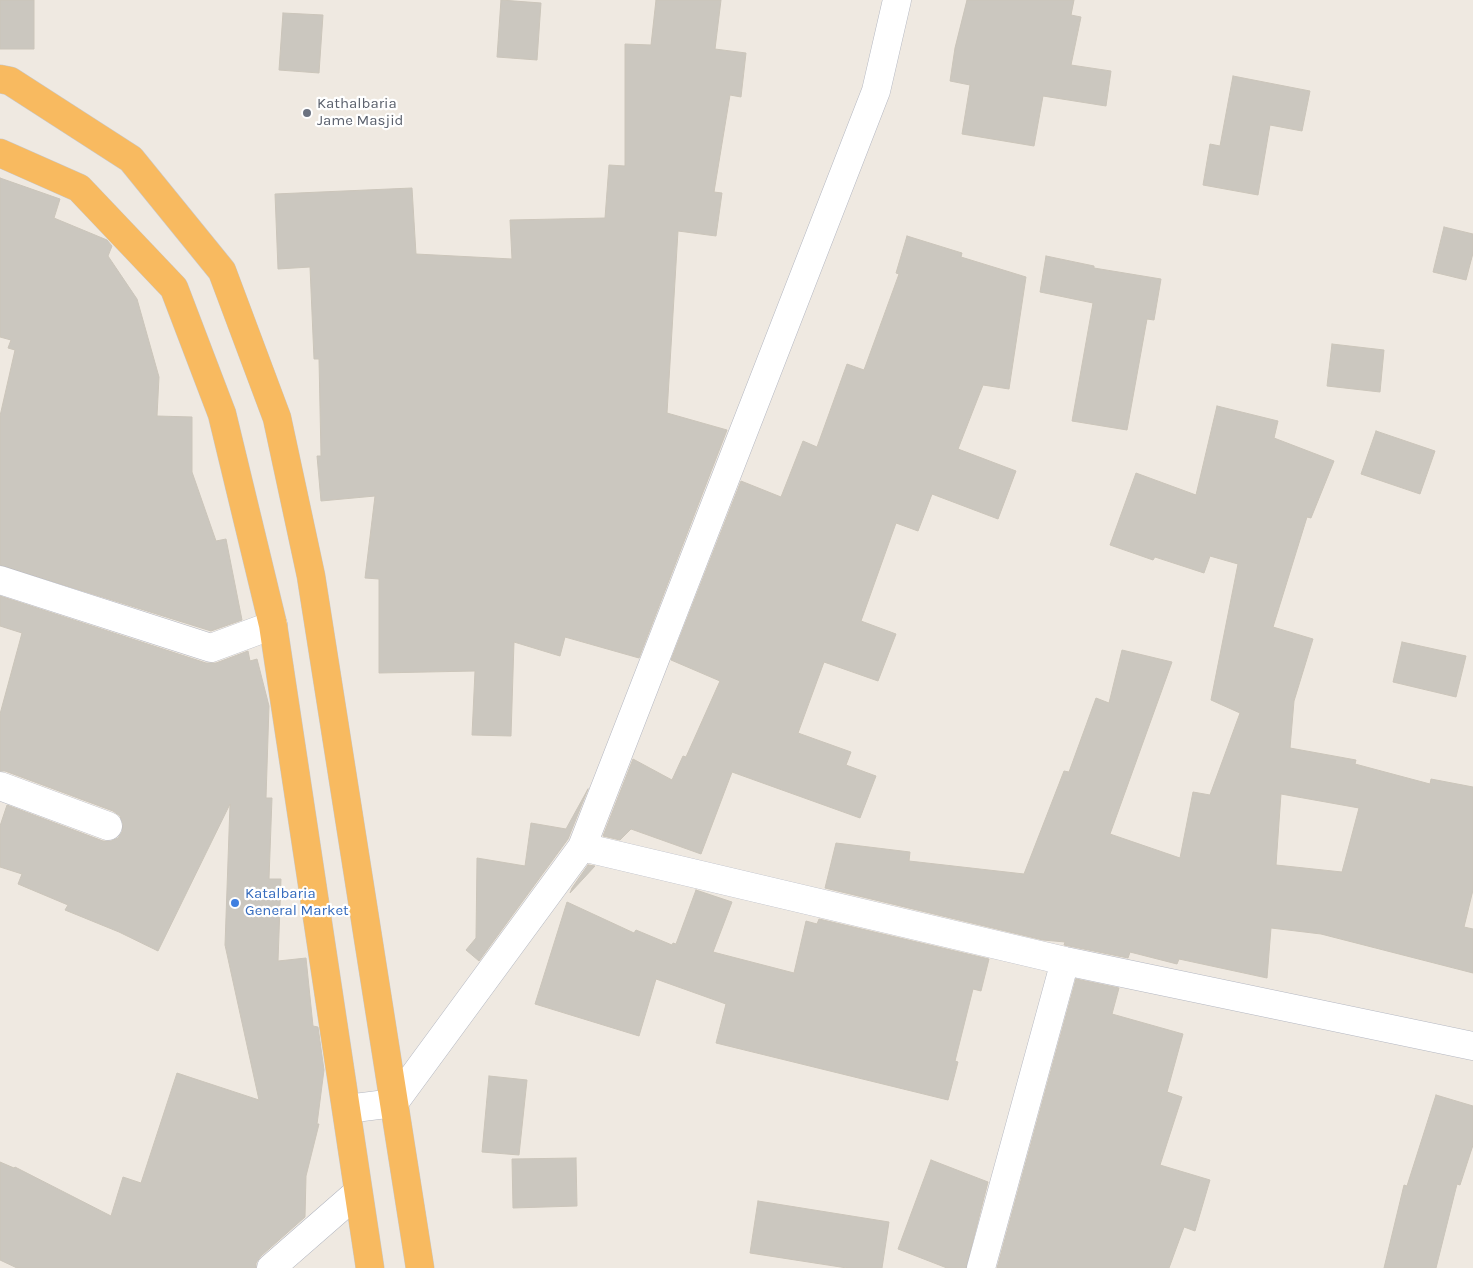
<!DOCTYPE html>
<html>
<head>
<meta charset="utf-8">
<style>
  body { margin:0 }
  canvas { display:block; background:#efe9e1 }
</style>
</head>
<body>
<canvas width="1473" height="1268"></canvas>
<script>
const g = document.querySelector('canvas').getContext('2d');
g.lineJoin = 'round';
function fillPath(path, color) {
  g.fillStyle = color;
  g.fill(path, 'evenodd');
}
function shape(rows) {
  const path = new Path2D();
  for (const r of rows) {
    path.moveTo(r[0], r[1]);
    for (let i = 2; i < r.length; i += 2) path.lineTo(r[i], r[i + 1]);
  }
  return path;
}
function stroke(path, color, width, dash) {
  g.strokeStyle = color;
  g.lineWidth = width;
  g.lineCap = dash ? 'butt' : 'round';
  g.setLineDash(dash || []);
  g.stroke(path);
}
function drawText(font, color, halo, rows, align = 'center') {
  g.font = font + ' Karla,sans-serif';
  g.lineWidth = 4.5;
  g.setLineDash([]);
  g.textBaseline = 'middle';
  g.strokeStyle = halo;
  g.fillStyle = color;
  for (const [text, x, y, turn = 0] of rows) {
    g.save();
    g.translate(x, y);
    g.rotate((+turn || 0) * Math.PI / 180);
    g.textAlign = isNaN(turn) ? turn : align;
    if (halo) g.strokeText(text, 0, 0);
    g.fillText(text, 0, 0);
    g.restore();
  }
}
const building = shape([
  [0,0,34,0,34,49,0,49,0,0],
  [501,0,541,3,537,60,497,57,501,0],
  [656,0,721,0,715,49,746,53,741,97,730,95,714,192,722,193,716,236,678,231,667,413,727,430,639,658,565,637,560,656,514,642,511,736,472,735,475,671,379,673,379,579,365,578,375,496,321,501,317,456,321,456,319,359,314,359,310,267,278,269,275,194,412,188,416,254,512,259,510,220,605,218,609,165,625,166,625,44,651,45,656,0],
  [967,0,1074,0,1071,15,1081,17,1071,65,1111,71,1106,106,1043,96,1034,146,962,134,970,85,950,81,955,48,967,0],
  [283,13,323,15,319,73,279,70,283,13],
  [1233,76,1310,91,1302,131,1270,125,1258,195,1203,185,1210,144,1220,146,1233,76],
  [0,178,60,199,54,218,107,240,112,246,108,256,137,299,159,377,157,416,192,417,192,472,216,541,226,539,242,620,211,631,0,565,0,416,15,350,8,348,11,340,0,337,0,178],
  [1444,227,1473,234,1473,253,1466,280,1433,272,1444,227],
  [907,236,962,253,961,257,1026,277,1009,389,983,385,958,449,1016,471,998,519,932,494,918,531,896,523,861,621,896,634,878,681,824,662,798,733,851,752,846,765,876,776,860,818,732,772,701,854,631,829,620,840,603,836,633,759,672,780,683,756,686,757,720,681,671,660,741,481,781,497,803,441,817,447,847,364,864,370,899,274,896,273,907,236],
  [1046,256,1094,266,1094,268,1161,279,1154,320,1147,319,1127,430,1072,421,1093,303,1040,292,1046,256],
  [1332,344,1384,350,1380,392,1327,386,1332,344],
  [1217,406,1278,421,1274,438,1334,461,1311,518,1307,517,1273,627,1313,639,1294,701,1290,748,1356,760,1355,764,1430,784,1431,779,1473,787,1473,890,1464,927,1473,929,1473,973,1321,934,1271,928,1267,978,1179,959,1177,964,1130,952,1128,958,1064,945,1065,942,1043,940,825,888,836,843,910,852,909,861,1024,874,1064,771,1069,772,1096,698,1109,703,1122,650,1172,662,1110,834,1180,858,1193,792,1210,795,1240,713,1211,700,1238,564,1210,556,1204,573,1155,557,1153,560,1110,545,1136,473,1196,495,1217,406],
  [1281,794,1359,808,1342,872,1276,865,1281,794],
  [1376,431,1435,451,1420,494,1361,474,1376,431],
  [0,596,206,663,216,663,248,651,250,661,257,659,269,706,266,798,272,798,269,879,281,879,278,961,306,958,313,1026,318,1027,324,1070,317,1124,319,1124,306,1176,305,1217,261,1256,256,1263,256,1268,17,1268,0,1260,0,1162,14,1168,15,1167,111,1216,123,1177,141,1183,177,1073,259,1100,225,945,230,804,158,951,119,932,65,910,68,905,18,884,22,874,0,867,0,826,7,805,103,841,111,841,118,838,122,832,123,824,120,816,113,811,5,771,0,771,0,714,22,633,0,626,0,596],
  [1402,642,1466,656,1456,697,1393,682,1402,642],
  [588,789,568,839,479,961,466,950,476,938,477,858,525,866,531,823,566,829,588,789],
  [588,865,595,866,570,893,572,888,588,865],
  [696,890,732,902,713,952,794,973,806,921,817,924,819,919,989,959,981,991,973,989,955,1061,958,1062,948,1100,716,1043,726,1004,656,979,639,1036,535,1004,567,902,634,933,636,930,672,945,673,943,676,944,696,890],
  [1076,979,1119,988,1112,1014,1183,1034,1167,1092,1182,1097,1160,1165,1210,1180,1195,1231,1184,1227,1169,1268,997,1268,1076,979],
  [489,1076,527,1080,519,1155,482,1152,489,1076],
  [1436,1095,1473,1106,1473,1145,1460,1185,1457,1184,1436,1268,1384,1268,1404,1185,1407,1186,1436,1095],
  [576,1158,577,1206,513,1208,512,1159,576,1158],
  [931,1160,988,1182,966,1268,947,1268,898,1249,931,1160],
  [758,1201,889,1222,882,1268,847,1268,750,1253,758,1201]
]);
const minor = shape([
  [0,580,211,648,273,625],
  [0,786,108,826],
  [582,847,876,91,897,0],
  [347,1109,394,1103,582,847,1065,961,1473,1046],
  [271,1268,358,1192],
  [981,1268,1065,961]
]);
const trunk = shape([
  [0,79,10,81,131,159,222,271,277,418,311,576,420,1268],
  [0,153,79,188,174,288,222,414,273,625,370,1268]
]);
const markers = [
  [307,113,5,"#6b7280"],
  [235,903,5,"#3f7fe0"]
];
const worshipNames = [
  ["Kathalbaria",317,104],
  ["Jame Masjid",317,121]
];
const shopNames = [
  ["Katalbaria",245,894],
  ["General Market",245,911]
];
fillPath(building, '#cbc7bf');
stroke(building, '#cbc5ba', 1);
stroke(minor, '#b4b7c1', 29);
stroke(trunk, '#c9c9c9', 29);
stroke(minor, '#fff', 28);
stroke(trunk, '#f8ba60', 28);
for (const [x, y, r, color] of markers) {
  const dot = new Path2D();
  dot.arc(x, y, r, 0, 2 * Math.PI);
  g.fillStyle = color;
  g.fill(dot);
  stroke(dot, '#fff', 2);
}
drawText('15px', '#5b616d', '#fff', worshipNames, 'left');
drawText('15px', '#366cbe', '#fff', shopNames, 'left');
</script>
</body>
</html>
